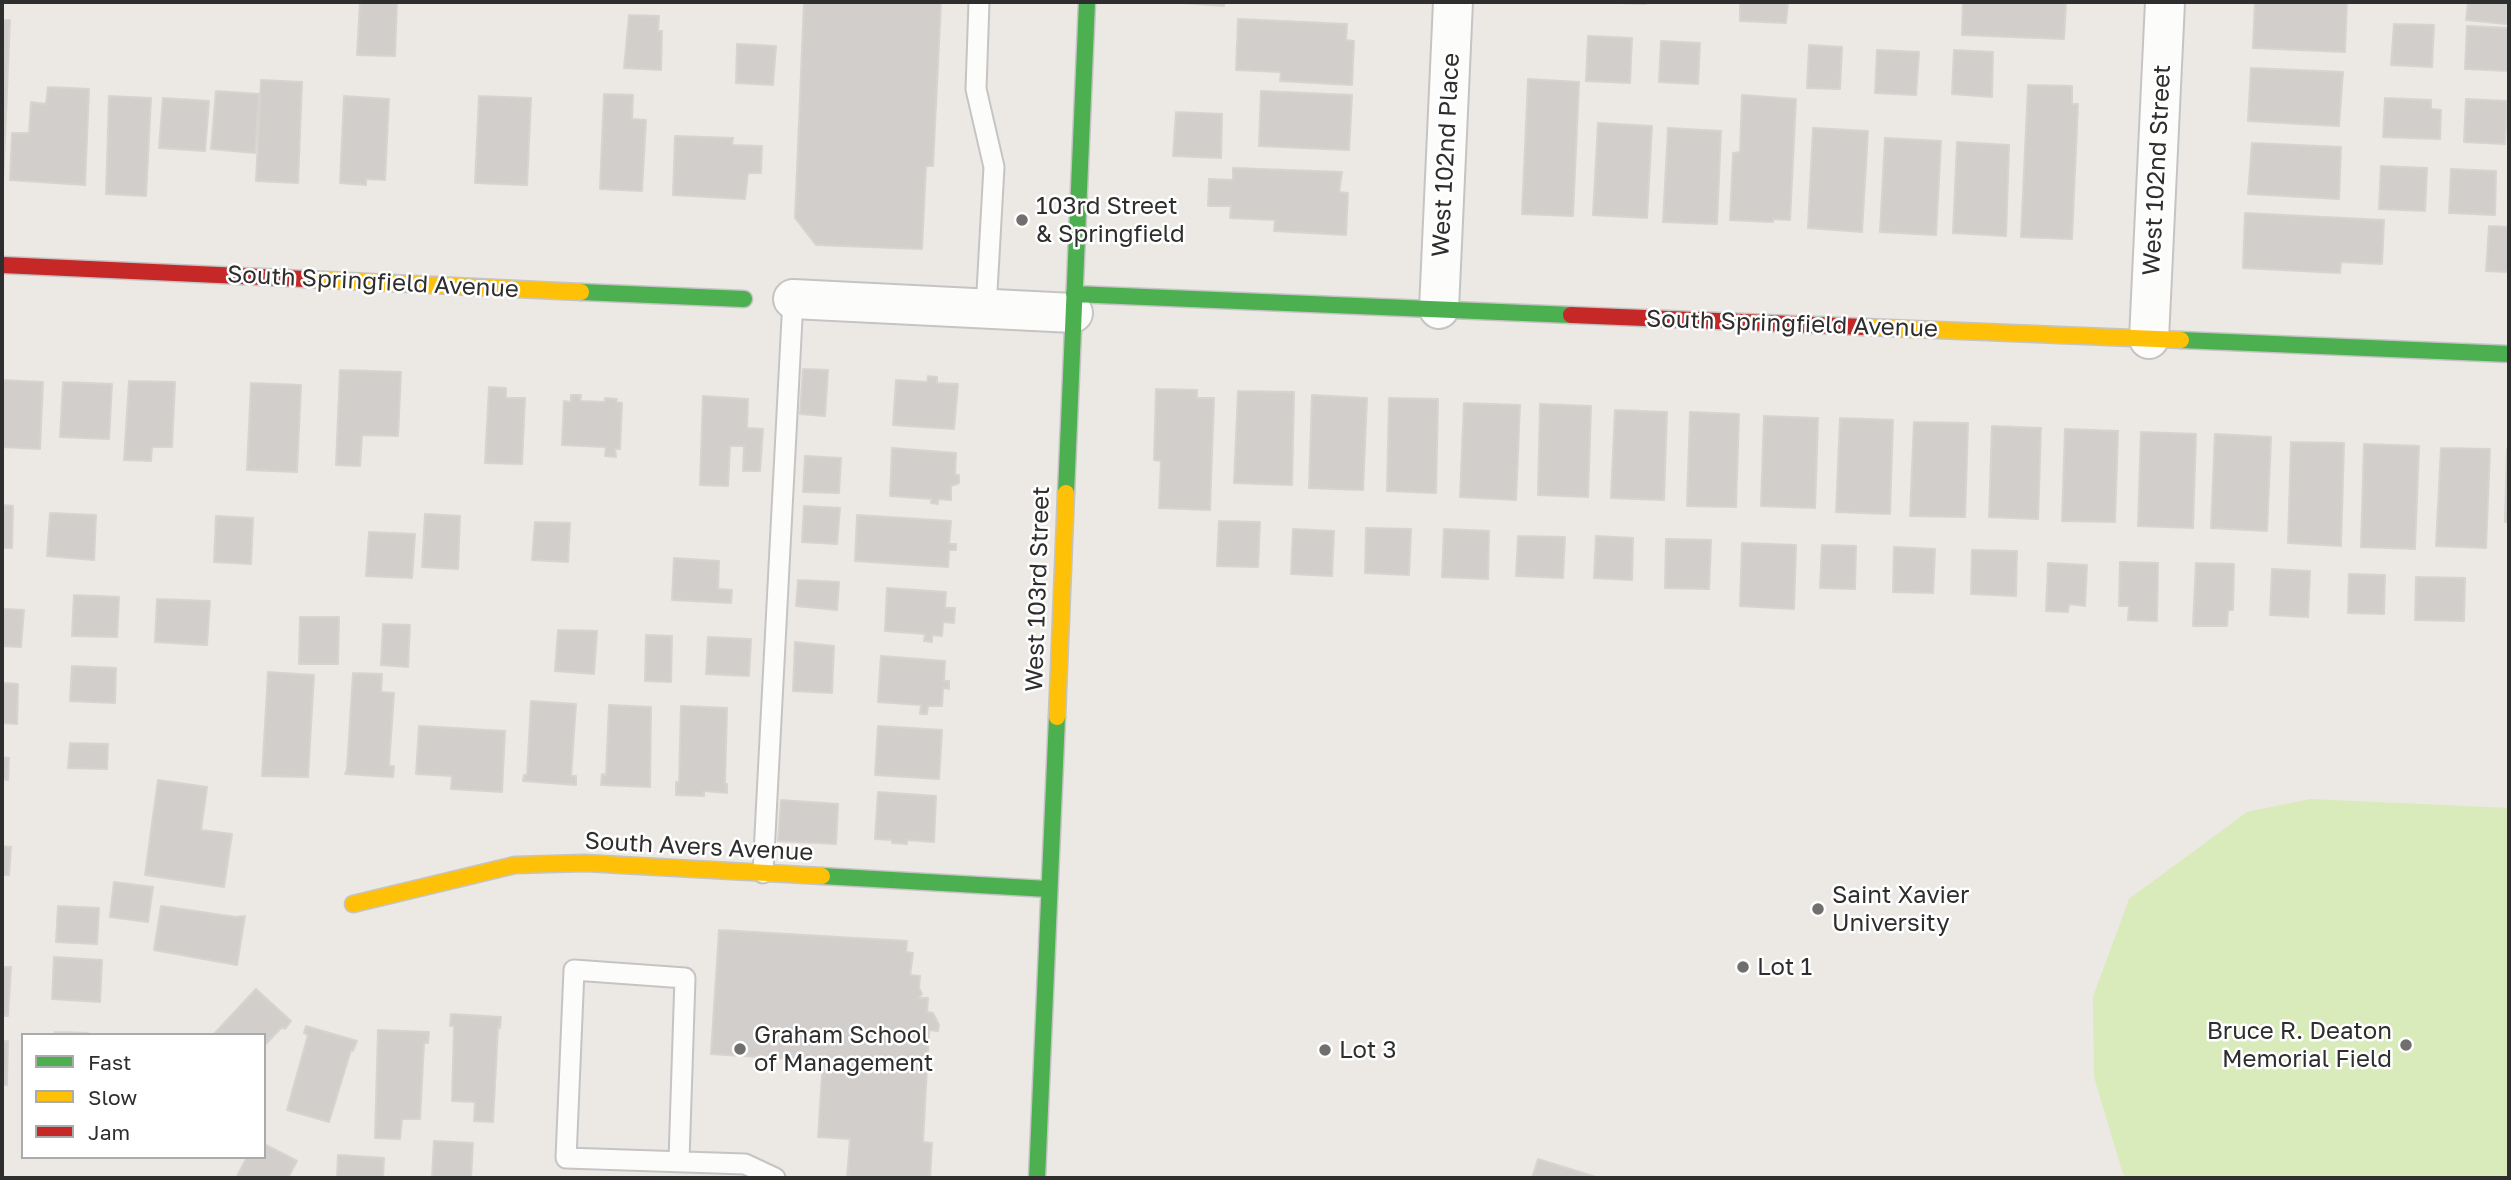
<!DOCTYPE html>
<html>
<head>
<meta charset="utf-8">
<style>
  body { margin:0 }
  #map { position:relative; width:2511px; height:1180px; overflow:hidden; background:#ece8e4; font-family:"Golos Text",sans-serif }
  canvas { display:block }
  .frame { position:absolute; inset:0; border:4px solid #2e2e2e; pointer-events:none }
  .legend { position:absolute; left:21px; top:1033px; width:245px; height:126px; box-sizing:border-box; background:#fff; border:2px solid #ababab; margin:0; padding:9px 12px; list-style:none; font-size:21px; color:#2e2e2e }
  .legend li { display:flex; align-items:center; gap:14px; height:35px }
  .legend b { width:35px; border:2px solid #ababab }
</style>
</head>
<body>
<div id="map">
<canvas width="2511" height="1180"></canvas>
<div class="frame"></div>
<ul class="legend">
<li><b style="height:9px;background:#4caf50"></b>Fast</li>
<li><b style="height:9px;background:#ffc107"></b>Slow</li>
<li><b style="height:9px;background:#c62828"></b>Jam</li>
</ul>
</div>
<script>
const g = document.querySelector('canvas').getContext('2d');
g.lineJoin = 'round';
function fillPath(path, color) {
  g.fillStyle = color;
  g.fill(path, 'evenodd');
}
function shape(rows) {
  const path = new Path2D();
  for (const r of rows) {
    path.moveTo(r[0], r[1]);
    for (let i = 2; i < r.length; i += 2) path.lineTo(r[i], r[i + 1]);
  }
  return path;
}
function stroke(path, color, width, dash) {
  g.strokeStyle = color;
  g.lineWidth = width;
  g.lineCap = dash ? 'butt' : 'round';
  g.setLineDash(dash || []);
  g.stroke(path);
}
function drawText(font, color, halo, rows, align = 'center') {
  g.font = font + ' "Golos Text",sans-serif';
  g.lineWidth = 5;
  g.setLineDash([]);
  g.textBaseline = 'middle';
  g.strokeStyle = halo;
  g.fillStyle = color;
  for (const [text, x, y, turn = 0] of rows) {
    g.save();
    g.translate(x, y);
    g.rotate((+turn || 0) * Math.PI / 180);
    g.textAlign = isNaN(turn) ? turn : align;
    if (halo) g.strokeText(text, 0, 0);
    g.fillText(text, 0, 0);
    g.restore();
  }
}
const pitch = shape([
  [2310,799,2509,808,2509,1178,2127,1178,2123,1174,2094,1077,2093,997,2129,899,2247,812]
]);
const building = shape([
  [360,2,397,2,395,56,357,55,360,2],
  [804,2,941,2,933,166,926,166,922,249,816,245,795,218,804,2],
  [1183,2,1224,2,1224,6,1183,3,1183,2],
  [1592,2,1646,2,1646,4,1592,2],
  [1740,2,1788,2,1786,23,1740,21,1740,2],
  [1963,2,2066,2,2064,39,1962,35,1963,2],
  [2255,2,2347,2,2345,52,2253,48,2255,2],
  [2468,2,2508,3,2506,24,2466,20,2468,2],
  [629,15,659,16,658,31,662,31,661,70,624,68,629,15],
  [1238,19,1347,24,1346,40,1354,41,1352,85,1280,81,1281,72,1236,70,1238,19],
  [2,20,10,20,3,183,2,183,2,20],
  [2394,24,2434,25,2432,67,2391,65,2394,24],
  [2467,26,2509,28,2509,71,2465,69,2467,26],
  [1588,36,1632,38,1630,83,1586,81,1588,36],
  [1661,41,1700,43,1698,84,1659,82,1661,41],
  [737,44,776,46,773,85,736,83,737,44],
  [1809,45,1842,47,1840,89,1807,88,1809,45],
  [1877,50,1919,52,1916,95,1875,93,1877,50],
  [1954,50,1993,52,1992,97,1952,94,1954,50],
  [2251,68,2343,72,2339,126,2248,121,2251,68],
  [1528,79,1579,82,1573,216,1522,214,1528,79],
  [261,80,302,82,298,183,256,181,261,80],
  [2028,85,2072,86,2072,104,2078,104,2072,239,2021,237,2028,85],
  [48,87,89,89,85,185,10,180,12,133,29,133,31,102,46,104,48,87],
  [216,91,259,94,255,153,211,149,216,91],
  [1261,91,1352,95,1349,150,1259,146,1261,91],
  [604,94,633,95,632,119,646,120,642,191,600,189,604,94],
  [1742,95,1796,99,1790,220,1773,219,1773,222,1730,220,1733,153,1740,152,1742,95],
  [109,96,151,98,146,196,106,194,109,96],
  [344,96,389,99,385,180,366,179,366,185,340,183,344,96],
  [479,96,531,98,527,185,475,183,479,96],
  [163,98,209,101,205,151,159,148,163,98],
  [2385,98,2431,100,2431,109,2441,110,2440,139,2383,137,2385,98],
  [2466,99,2507,101,2505,144,2464,142,2466,99],
  [1176,112,1222,114,1221,158,1173,156,1176,112],
  [1598,123,1652,126,1647,218,1593,215,1598,123],
  [1668,128,1721,131,1717,224,1663,222,1668,128],
  [1813,128,1868,131,1862,232,1808,228,1813,128],
  [675,136,733,138,732,145,762,146,761,173,748,173,745,199,673,195,675,136],
  [1885,138,1941,141,1936,235,1880,232,1885,138],
  [1957,142,2009,145,2006,236,1953,233,1957,142],
  [2252,143,2341,147,2339,199,2248,194,2252,143],
  [2381,166,2427,168,2425,211,2379,209,2381,166],
  [1233,168,1342,172,1339,192,1348,193,1346,235,1274,231,1275,220,1230,218,1231,206,1208,206,1209,179,1233,180,1233,168],
  [2451,169,2496,171,2495,215,2449,213,2451,169],
  [2245,213,2384,220,2382,264,2341,262,2340,273,2243,268,2245,213],
  [2489,226,2509,227,2509,272,2486,271,2489,226],
  [803,369,828,370,825,416,800,414,803,369],
  [340,370,401,372,398,436,362,435,360,466,336,465,340,370],
  [928,376,937,377,937,383,958,384,954,429,893,425,896,380,927,382,928,376],
  [2,380,43,382,40,449,2,447,2,380],
  [129,381,175,382,172,447,152,447,151,461,124,460,129,381],
  [63,382,112,384,109,439,60,437,63,382],
  [251,383,301,385,297,472,247,470,251,383],
  [489,387,506,388,506,398,525,398,522,464,485,463,489,387],
  [1156,389,1197,390,1197,398,1214,398,1210,510,1159,508,1161,461,1154,460,1156,389],
  [1238,391,1294,392,1292,485,1234,483,1238,391],
  [571,395,581,395,580,401,605,402,605,398,617,399,616,402,622,403,620,449,615,449,616,457,605,456,606,447,562,445,564,401,571,402,571,395],
  [1312,395,1367,398,1363,490,1309,488,1312,395],
  [703,396,748,399,747,428,763,429,760,471,743,471,744,446,730,446,728,486,700,485,703,396],
  [1389,398,1438,399,1436,493,1387,491,1389,398],
  [1464,403,1520,405,1516,500,1460,497,1464,403],
  [1540,404,1591,406,1588,497,1538,495,1540,404],
  [1615,410,1667,412,1664,500,1611,498,1615,410],
  [1690,412,1739,414,1736,507,1687,506,1690,412],
  [1764,416,1818,418,1815,508,1761,506,1764,416],
  [1840,418,1893,420,1890,514,1836,512,1840,418],
  [1914,422,1968,423,1965,517,1910,516,1914,422],
  [1992,426,2041,428,2038,519,1989,517,1992,426],
  [2065,429,2118,431,2115,522,2062,521,2065,429],
  [2141,432,2196,434,2193,528,2138,526,2141,432],
  [2215,434,2271,437,2267,531,2211,528,2215,434],
  [2291,442,2344,443,2341,546,2288,543,2291,442],
  [2364,444,2419,446,2415,549,2361,547,2364,444],
  [892,448,956,453,955,475,959,475,959,483,951,486,951,500,938,499,938,504,931,503,932,499,890,496,892,448],
  [2441,448,2490,449,2486,548,2436,546,2441,448],
  [2507,449,2509,449,2509,522,2505,522,2507,449],
  [805,456,841,458,839,493,803,492,805,456],
  [2,505,13,506,12,548,2,548,2,505],
  [804,506,840,508,837,544,802,542,804,506],
  [50,513,96,515,94,560,47,556,50,513],
  [425,514,460,516,458,569,422,567,425,514],
  [857,515,951,521,949,544,956,544,956,550,949,550,948,567,855,561,857,515],
  [216,516,253,518,251,564,214,562,216,516],
  [1219,521,1260,522,1258,567,1217,566,1219,521],
  [535,522,570,523,568,562,532,560,535,522],
  [1366,528,1411,529,1409,575,1365,573,1366,528],
  [1293,529,1334,531,1332,576,1291,574,1293,529],
  [1444,529,1489,531,1488,579,1442,577,1444,529],
  [369,532,415,534,412,578,366,576,369,532],
  [1518,536,1565,537,1563,578,1516,576,1518,536],
  [1596,536,1633,538,1632,580,1594,578,1596,536],
  [1666,539,1711,540,1709,589,1665,588,1666,539],
  [1742,543,1796,545,1794,609,1740,606,1742,543],
  [1822,545,1856,546,1855,589,1820,588,1822,545],
  [1894,547,1935,549,1933,593,1893,592,1894,547],
  [1972,550,2017,551,2016,596,1971,594,1972,550],
  [674,558,719,561,718,589,732,590,731,603,672,600,674,558],
  [2120,562,2158,563,2157,621,2128,620,2129,606,2119,606,2120,562],
  [2048,563,2087,565,2085,606,2069,604,2068,612,2046,611,2048,563],
  [2196,563,2234,564,2233,610,2228,610,2227,626,2193,626,2196,563],
  [2272,569,2310,571,2308,617,2270,615,2272,569],
  [2349,574,2385,575,2384,614,2348,613,2349,574],
  [2416,577,2465,578,2464,621,2415,620,2416,577],
  [798,580,839,582,837,610,796,606,798,580],
  [887,588,946,592,945,608,955,608,954,623,943,622,942,636,932,635,932,642,924,641,925,634,885,631,887,588],
  [74,595,119,597,117,637,72,636,74,595],
  [157,599,210,601,207,645,155,642,157,599],
  [2,609,24,610,21,647,2,646,2,609],
  [300,617,339,617,338,664,299,664,300,617],
  [383,624,410,625,408,667,381,665,383,624],
  [558,630,597,631,594,674,555,671,558,630],
  [646,635,672,636,671,682,645,681,646,635],
  [708,637,751,639,749,676,706,674,708,637],
  [795,642,834,646,832,693,793,691,795,642],
  [881,656,945,661,944,681,949,681,949,689,943,688,942,706,928,706,927,714,920,714,921,705,878,702,881,656],
  [72,666,116,668,115,703,70,701,72,666],
  [268,672,314,675,308,777,262,776,268,672],
  [353,673,382,674,381,692,394,693,389,766,394,766,393,777,345,774,347,769,353,673],
  [2,683,18,684,17,724,2,723,2,683],
  [531,701,576,704,571,776,576,776,576,785,523,781,524,775,527,775,531,701],
  [609,705,651,707,650,787,601,785,602,774,606,775,609,705],
  [681,706,727,708,725,784,727,784,727,793,704,791,704,796,676,795,676,782,679,782,681,706],
  [419,726,505,731,502,792,451,789,452,776,416,774,419,726],
  [878,726,942,730,939,779,875,775,878,726],
  [70,743,108,744,107,769,68,768,70,743],
  [2,757,9,758,8,780,2,779,2,757],
  [158,780,207,787,201,830,232,834,224,887,145,875,158,780],
  [878,792,936,796,934,842,907,840,907,844,892,843,892,840,875,839,878,792],
  [781,800,838,804,836,844,778,841,781,800],
  [2,846,11,847,9,875,2,875,2,846],
  [114,882,153,887,148,922,110,917,114,882],
  [58,906,99,908,97,944,56,942,58,906],
  [161,906,235,917,245,916,237,965,154,950,161,906],
  [719,930,907,941,906,952,913,953,910,975,920,976,919,988,922,994,918,998,928,998,927,1012,933,1013,939,1025,938,1031,929,1030,923,1142,932,1143,930,1178,847,1178,850,1139,818,1137,823,1061,711,1054,719,930],
  [54,957,102,960,100,1002,52,999,54,957],
  [2,967,11,967,8,1016,2,1016,2,967],
  [256,989,291,1021,285,1029,282,1027,264,1046,264,1035,213,1035,256,989],
  [451,1014,501,1017,500,1028,498,1027,493,1122,474,1121,475,1102,452,1101,454,1026,450,1026,451,1014],
  [306,1026,357,1041,353,1051,351,1050,329,1122,287,1110,308,1035,304,1033,306,1026],
  [378,1030,429,1032,428,1043,424,1043,420,1119,402,1119,400,1139,375,1138,378,1030],
  [55,1032,88,1033,87,1035,54,1035,55,1032],
  [2,1041,8,1041,7,1085,2,1085,2,1041],
  [434,1141,473,1143,471,1178,432,1178,434,1141],
  [264,1144,297,1161,288,1178,236,1178,247,1157,264,1157,264,1144],
  [338,1155,384,1158,383,1178,337,1178,338,1155],
  [1538,1159,1599,1178,1532,1178,1538,1159]
]);
const lane = shape([
  [979,2,976,89,994,167,986,309],
  [763,873,793,299],
  [679,1160,685,978,574,970,566,1158,745,1164,775,1178]
]);
const street = shape([
  [793,299,1073,313],
  [1439,309,1453,2],
  [2149,339,2165,2]
]);
const fast = shape([
  [581,292,744,299],
  [1074,294,1571,315],
  [2181,340,2509,354],
  [1066,493,1087,2],
  [822,876,1048,889],
  [1037,1178,1057,717]
]);
const slow = shape([
  [305,279,581,292],
  [1864,327,2181,340],
  [1057,717,1066,493],
  [353,904,515,865,585,863,822,876]
]);
const jam = shape([
  [2,265,305,279],
  [1571,315,1864,327]
]);
const markers = [
  [1022,220,7,"#706f6e"],
  [1818,909,7,"#706f6e"],
  [1743,967,7,"#706f6e"],
  [2406,1045,7,"#706f6e"],
  [740,1049,7,"#706f6e"],
  [1325,1050,7,"#706f6e"]
];
const streetNames = [
  ["West 102nd Place",1446,155,-87],
  ["West 102nd Street",2157,170,-87],
  ["South Springfield Avenue",373,282,3],
  ["South Springfield Avenue",1792,324,2],
  ["West 103rd Street",1038,589,-88],
  ["South Avers Avenue",699,847,3]
];
const poiNames = [
  ["103rd Street",1036,206],
  ["& Springfield",1036,234],
  ["Saint Xavier",1832,895],
  ["University",1832,923],
  ["Lot 1",1757,967],
  ["Bruce R. Deaton",2392,1031,"right"],
  ["Memorial Field",2392,1059,"right"],
  ["Graham School",754,1035],
  ["of Management",754,1063],
  ["Lot 3",1339,1050]
];
fillPath(pitch, '#d9eabb');
fillPath(building, '#d1cecb');
stroke(building, '#d7d4d0', 2);
stroke(lane, '#c5c4c5', 23);
stroke(street, '#c5c4c5', 42);
stroke(fast, '#c5c4c5', 19);
stroke(slow, '#c5c4c5', 19);
stroke(jam, '#c5c4c5', 19);
stroke(lane, '#fcfcfb', 19);
stroke(street, '#fcfcfb', 38);
stroke(fast, '#4caf50', 16);
stroke(slow, '#ffc107', 16);
stroke(jam, '#c62828', 16);
for (const [x, y, r, color] of markers) {
  const dot = new Path2D();
  dot.arc(x, y, r, 0, 2 * Math.PI);
  g.fillStyle = color;
  g.fill(dot);
  stroke(dot, '#fff', 2.5);
}
drawText('24px', '#2e2e2e', '#fff', streetNames);
drawText('24px', '#2e2e2e', '#fff', poiNames, 'left');
</script>
</body>
</html>
